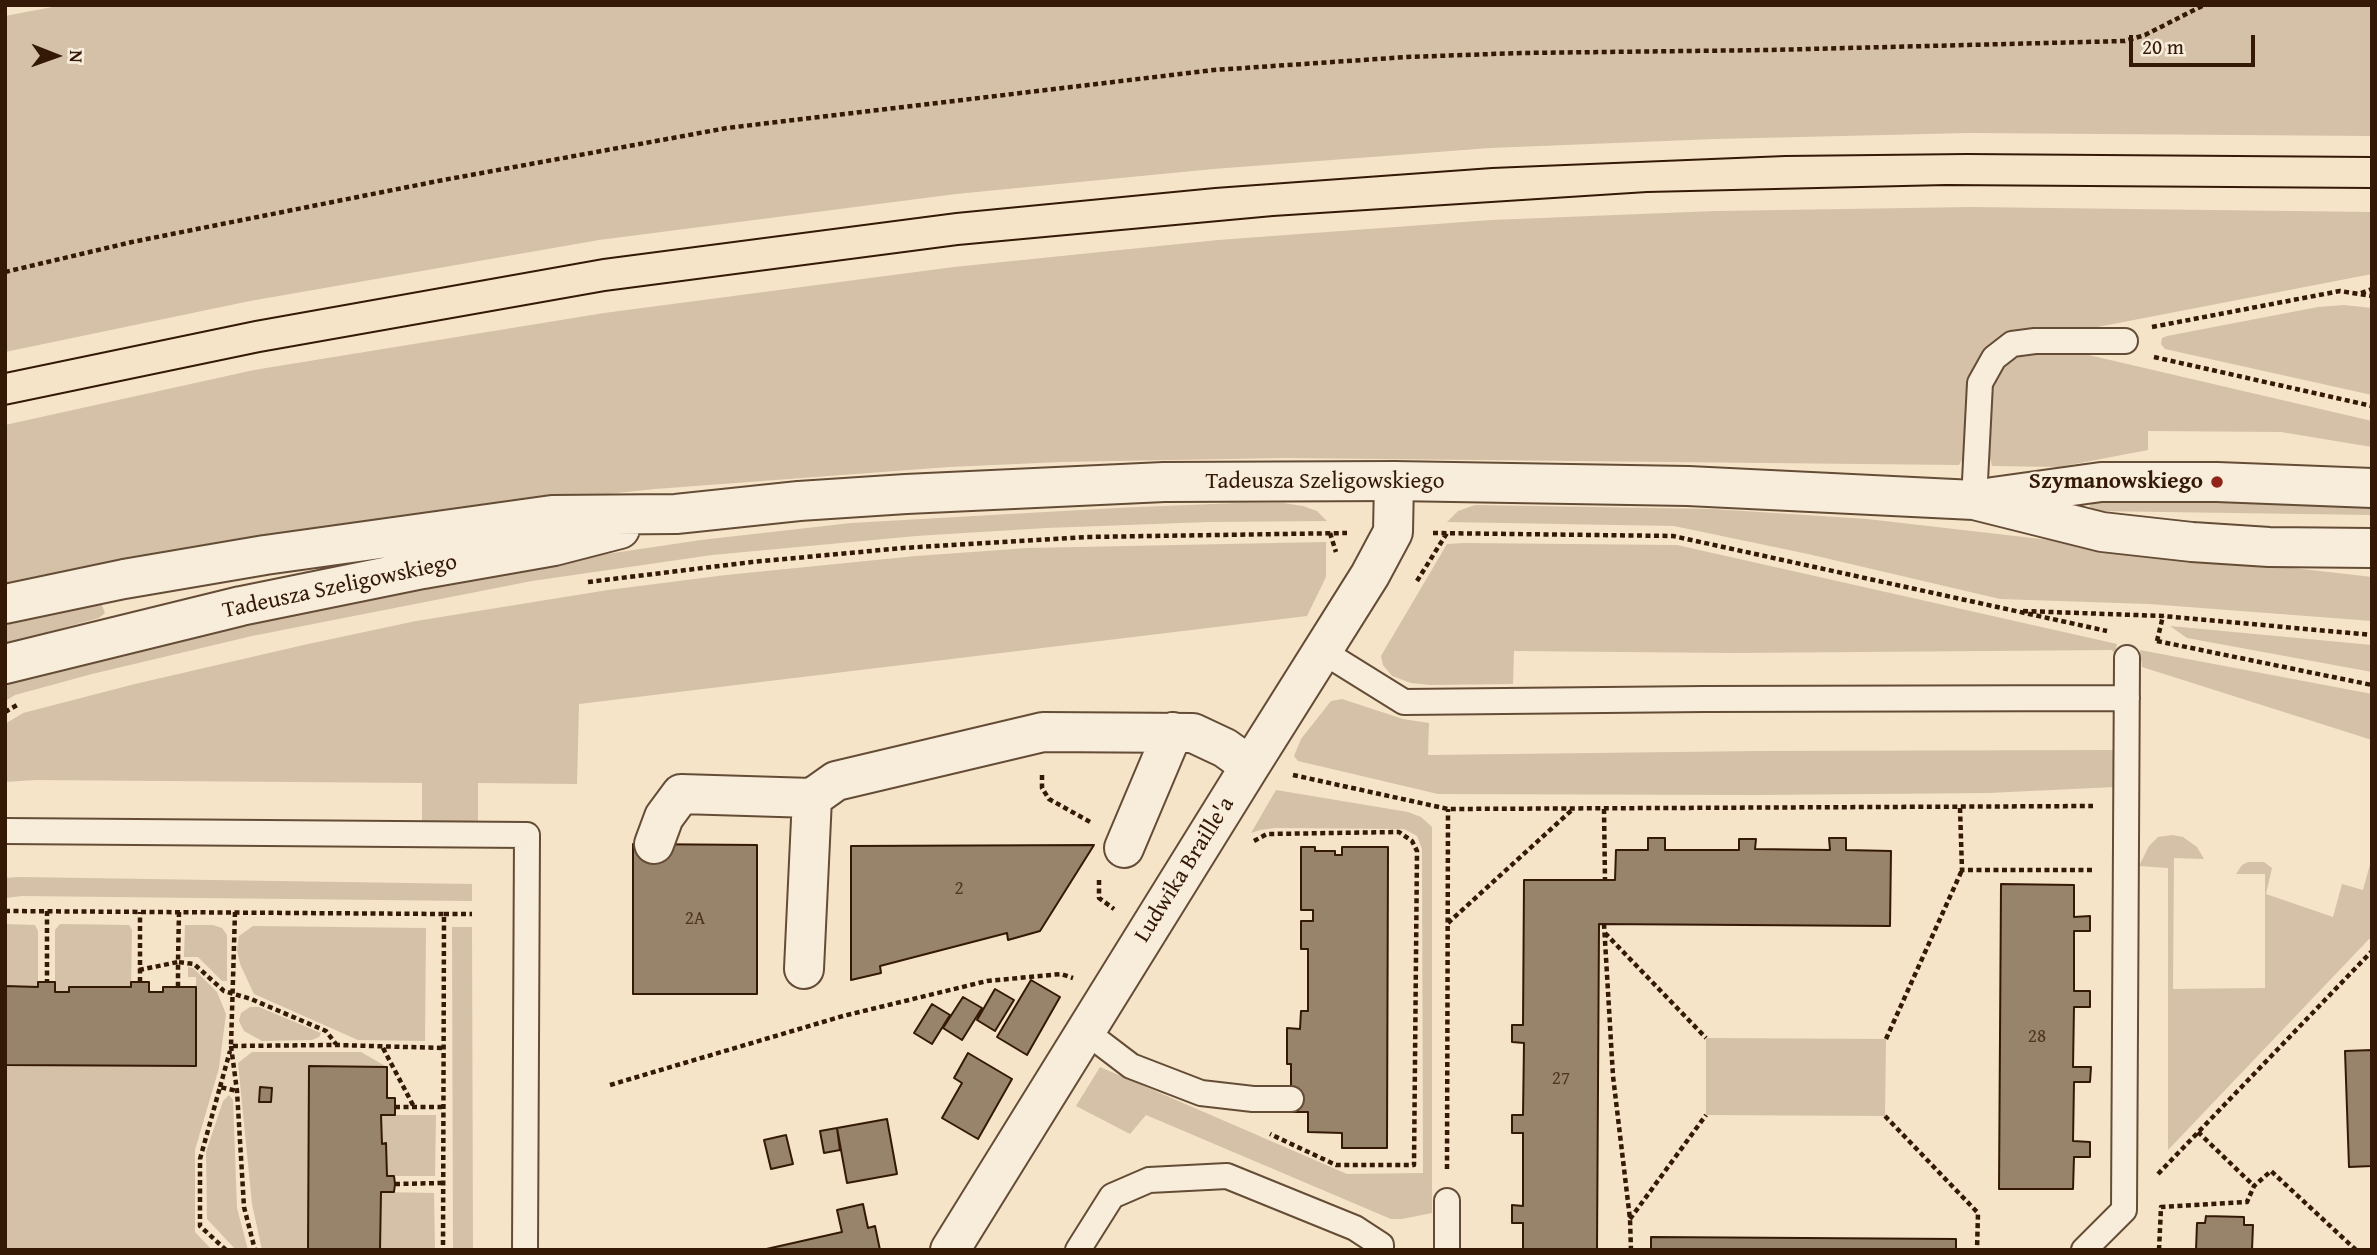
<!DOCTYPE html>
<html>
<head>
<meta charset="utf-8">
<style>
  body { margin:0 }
  #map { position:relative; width:2377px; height:1255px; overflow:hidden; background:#f5e4c8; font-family:"Gentium Book Plus",serif }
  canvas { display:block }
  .frame { position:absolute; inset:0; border:7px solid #341906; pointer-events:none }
  .north { position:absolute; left:21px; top:21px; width:70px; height:70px; -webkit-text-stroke:5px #f8eddb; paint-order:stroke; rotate:91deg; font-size:19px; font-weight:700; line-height:28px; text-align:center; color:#341906 }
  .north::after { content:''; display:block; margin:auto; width:24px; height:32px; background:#341906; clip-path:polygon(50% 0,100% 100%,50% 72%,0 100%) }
  .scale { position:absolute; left:2129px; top:35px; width:126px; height:32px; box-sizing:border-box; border:4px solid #341906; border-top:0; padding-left:9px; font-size:21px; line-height:24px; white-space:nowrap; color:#341906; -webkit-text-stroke:5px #f8eddb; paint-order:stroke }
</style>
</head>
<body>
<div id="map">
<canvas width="2377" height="1255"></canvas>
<div class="frame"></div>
<div class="north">N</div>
<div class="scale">20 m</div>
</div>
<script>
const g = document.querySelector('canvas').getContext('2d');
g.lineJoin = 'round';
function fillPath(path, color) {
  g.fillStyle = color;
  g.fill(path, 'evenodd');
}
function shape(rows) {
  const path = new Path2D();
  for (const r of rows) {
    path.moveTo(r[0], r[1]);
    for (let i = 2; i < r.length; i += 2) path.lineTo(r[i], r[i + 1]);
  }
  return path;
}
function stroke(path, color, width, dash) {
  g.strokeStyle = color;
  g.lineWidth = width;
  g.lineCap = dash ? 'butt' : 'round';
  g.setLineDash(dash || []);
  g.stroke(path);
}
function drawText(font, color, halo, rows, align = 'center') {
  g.font = font + ' "Gentium Book Plus",serif';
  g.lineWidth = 5;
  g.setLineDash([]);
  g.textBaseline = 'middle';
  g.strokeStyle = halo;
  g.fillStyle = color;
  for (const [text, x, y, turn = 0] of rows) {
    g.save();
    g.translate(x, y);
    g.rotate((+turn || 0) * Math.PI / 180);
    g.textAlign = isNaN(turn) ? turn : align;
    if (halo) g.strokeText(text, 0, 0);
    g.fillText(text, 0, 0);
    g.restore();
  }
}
const green = shape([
  [63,5,2372,5,2372,136,1969,133,1715,139,1490,148,1213,169,956,194,599,240,250,301,5,352,5,16],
  [1971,207,2372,212,2372,274,2082,330,2007,336,1965,455,1959,465,1284,458,1061,462,949,467,655,489,550,500,5,588,5,425,254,370,604,313,954,267,1218,240,1491,220,1715,211],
  [2344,305,2372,308,2372,395,2165,349,2161,344,2162,338,2167,336,2318,307],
  [2032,353,2080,353,2372,421,2372,447,2281,432,2148,431,2148,450,2059,467,1992,466,1989,454,1991,386,2001,367,2016,357],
  [2096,501,2372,505,2372,515,2095,511,2089,506],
  [1237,503,1283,503,1303,506,1317,511,1327,521,1209,522,1046,528,916,536,712,555,532,581,252,636,92,674,15,695,5,701,5,679,153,641,492,571,701,540,851,523,1116,508],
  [1475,505,1713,509,1867,519,2372,577,2372,621,2149,604,2000,599,1808,554,1674,526,1447,522,1458,511],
  [1326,542,1326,577,1307,616,579,704,577,784,478,783,478,822,422,822,422,783,36,780,5,782,5,724,23,713,135,684,308,644,416,621,608,590,726,575,916,556,1028,548],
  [1463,543,1677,545,2117,644,2115,654,2112,650,1733,653,1514,651,1513,684,1430,685,1411,683,1392,676,1383,665,1381,656,1447,544],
  [101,603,105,613,99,618,5,644,5,621],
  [2170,626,2372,645,2372,672,2187,638],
  [2140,650,2372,694,2372,740,2142,667],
  [1342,699,1403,719,1429,723,1428,755,1758,751,2114,750,2115,787,1988,793,1754,795,1438,794,1298,761,1294,756,1301,739,1331,701],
  [1276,790,1408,812,1421,817,1432,827,1432,1213,1402,1219,1391,1219,1146,1115,1130,1134,1076,1106,1100,1067,1347,1174,1423,1173,1422,849,1417,836,1404,829,1275,828,1260,830,1251,833],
  [2172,835,2183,837,2197,847,2204,859,2174,858,2173,989,2265,988,2265,874,2236,874,2242,865,2248,862,2264,862,2272,868,2266,894,2333,917,2342,884,2363,890,2372,857,2372,936,2168,1150,2168,868,2139,866,2149,846,2158,837],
  [19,877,472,884,472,901,22,896,5,898,5,878],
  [5,924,35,925,38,931,38,987,5,986],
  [60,924,129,925,132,930,131,987,70,987,69,992,55,992,55,930],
  [185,925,213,925,222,928,227,935,227,981,222,981,198,957,184,957],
  [253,926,426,928,425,1041,358,1040,254,994,240,964,237,950,239,936],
  [452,927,472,927,473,1250,453,1250],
  [188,967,193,968,217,992,226,1014,219,1068,195,1150,195,1232,212,1250,5,1250,5,1065,195,1066,196,977,188,977],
  [250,1007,259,1007,321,1033,319,1037,312,1040,262,1041,244,1031,239,1021,241,1013],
  [1706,1038,1886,1039,1885,1116,1706,1115],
  [252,1052,361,1052,387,1067,309,1066,308,1250,262,1250,252,1204,238,1063],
  [229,1095,233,1100,237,1208,248,1250,236,1250,207,1219,206,1152,223,1101],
  [381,1115,436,1115,435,1176,387,1176,386,1144,382,1144],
  [381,1192,434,1193,435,1250,380,1250]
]);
const building = shape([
  [1648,838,1665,838,1665,850,1739,850,1739,839,1756,839,1755,849,1830,850,1829,838,1846,838,1846,850,1891,851,1890,926,1599,924,1597,1250,1523,1250,1523,1223,1512,1223,1512,1205,1523,1206,1523,1133,1512,1133,1512,1115,1523,1115,1524,1043,1512,1042,1512,1025,1523,1025,1524,880,1615,880,1616,850,1648,850,1648,838],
  [633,844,757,845,757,994,633,994,633,844],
  [1094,845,1040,931,1008,940,1007,933,880,966,881,973,851,980,851,846,1094,845],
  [1301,847,1315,847,1315,851,1335,851,1335,855,1342,855,1342,847,1388,847,1387,1148,1342,1148,1342,1133,1308,1132,1308,1112,1287,1112,1291,1099,1291,1064,1287,1064,1287,1028,1300,1029,1301,1011,1308,1011,1308,949,1301,949,1301,921,1313,921,1313,910,1301,910,1301,847],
  [2001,884,2074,885,2074,917,2090,916,2090,931,2074,931,2074,991,2090,991,2090,1007,2074,1007,2073,1067,2091,1067,2090,1082,2074,1082,2073,1141,2090,1142,2090,1157,2074,1157,2073,1189,1999,1189,2001,884],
  [1031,980,1060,997,1027,1055,997,1037,1031,980],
  [38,982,55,982,55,992,69,992,69,987,131,987,131,982,149,982,149,992,163,992,163,987,196,987,196,1066,5,1065,5,986,38,987,38,982],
  [995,989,1014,1000,995,1031,977,1020,995,989],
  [963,997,982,1008,962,1040,943,1028,963,997],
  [932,1004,950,1015,932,1044,914,1033,932,1004],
  [2372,1050,2372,1166,2349,1167,2345,1051,2372,1050],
  [968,1053,1012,1079,978,1139,942,1118,962,1083,954,1078,968,1053],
  [309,1066,387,1067,387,1098,395,1098,395,1115,381,1115,382,1144,386,1143,387,1176,394,1176,395,1184,394,1192,381,1192,380,1250,308,1250,309,1066],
  [260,1087,272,1088,271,1102,259,1102,260,1087],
  [887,1119,897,1174,847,1183,837,1128,887,1119],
  [837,1128,840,1150,824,1153,820,1131,837,1128],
  [786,1135,793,1164,771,1169,764,1140,786,1135],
  [863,1204,868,1228,875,1226,880,1250,762,1250,842,1232,837,1210,863,1204],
  [2206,1216,2244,1217,2244,1225,2253,1225,2252,1250,2196,1250,2197,1223,2205,1223,2206,1216],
  [1651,1237,1956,1239,1956,1250,1651,1250,1651,1237]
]);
const path = shape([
  [5,272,132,242,438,181,727,128,1214,70,1407,57,1521,53,1769,50,2125,41,2145,35,2204,5],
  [2361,293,2372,289],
  [2152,327,2340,291,2372,296],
  [2154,357,2372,406],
  [1330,533,1336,552],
  [1433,533,1673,536,2107,631],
  [1417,581,1447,533],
  [588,582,752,562,903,548,1086,537,1347,533],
  [2023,611,2163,616,2372,635],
  [2157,641,2372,685],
  [2157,641,2163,616],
  [5,712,19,704],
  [1042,775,1042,788,1049,799,1092,823],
  [1293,775,1448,809,2093,806],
  [1960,808,1962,870,2092,870],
  [1604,809,1605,880],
  [1254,841,1267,834,1399,832,1412,841,1417,851,1414,1165,1336,1165,1270,1134],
  [1099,880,1099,898,1114,909],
  [5,911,444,914,443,1250],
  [47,911,47,982],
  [179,912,178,962,194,964,224,991,251,999,326,1031,336,1044],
  [235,912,231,1046,336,1045,443,1048],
  [444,914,472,914],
  [1448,923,1573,809],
  [1604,924,1613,1076,1630,1219,1631,1250],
  [1605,933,1706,1038],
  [139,970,178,962,178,987],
  [140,982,140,912],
  [1886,1039,1962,870],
  [231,1046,237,1091,244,1207,255,1250],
  [383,1048,414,1107],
  [610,1085,843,1016,987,981,1061,974,1073,978],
  [220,1087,230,1051],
  [395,1107,442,1107],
  [1885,1116,1978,1213,1977,1250],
  [2198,1132,2254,1186],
  [1447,1169,1448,809],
  [2158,1174,2372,951],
  [395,1184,443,1183],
  [1630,1219,1706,1115],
  [226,1250,200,1226,200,1159,220,1087,237,1091],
  [2159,1250,2161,1207,2247,1202,2254,1186,2271,1171,2356,1250]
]);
const service = shape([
  [1974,500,1980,383,1994,358,2012,344,2035,341,2125,341],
  [1322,651,1404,702,1704,699,2127,698],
  [5,831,527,835,525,1250],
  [1085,1031,1131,1066,1201,1093,1253,1099,1291,1099],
  [1078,1250,1112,1196,1149,1180,1227,1176,1355,1228,1381,1245,1381,1250],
  [1447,1250,1447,1201],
  [2084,1250,2124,1210,2127,658]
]);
const minor = shape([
  [654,844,664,817,681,794,812,798],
  [1124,848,1173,732],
  [804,969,812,798,836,781,1043,732,1193,733,1225,748,1250,766],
  [950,1250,1250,766,1370,575,1393,532,1394,481]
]);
const tertiary = shape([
  [1993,497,2101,482,2217,482,2372,488],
  [5,604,124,579,265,555,552,515,676,514,799,501,906,494,1164,482,1394,481,1688,486,1974,500,2102,532,2192,542,2269,547,2372,548],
  [5,664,241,606,423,569,554,546,620,529]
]);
const tram = shape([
  [5,373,255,321,603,259,956,213,1215,188,1492,168,1785,156,1967,154,2372,157],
  [5,405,260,352,605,291,958,245,1273,216,1647,192,1946,185,2372,188]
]);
const markers = [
  [2217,482,7,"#8f2418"]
];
const numberNames = [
  ["2",959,889],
  ["2A",695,919],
  ["28",2037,1037],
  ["27",1561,1079]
];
const streetNames = [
  ["Tadeusza Szeligowskiego",1325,482],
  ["Tadeusza Szeligowskiego",340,587,-12],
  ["Ludwika Braille'a",1185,870,-58]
];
const poiNames = [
  ["Szymanowskiego",2203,482]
];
fillPath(green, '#d4c1a7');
fillPath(building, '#98836b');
stroke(building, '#341906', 2);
stroke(service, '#644c36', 28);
stroke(minor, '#644c36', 42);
stroke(tertiary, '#644c36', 42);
stroke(path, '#341906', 4.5, [5, 3.5]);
stroke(service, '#f8eddb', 24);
stroke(minor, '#f8eddb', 38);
stroke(tertiary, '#f8eddb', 38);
stroke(tram, '#341906', 2);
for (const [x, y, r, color] of markers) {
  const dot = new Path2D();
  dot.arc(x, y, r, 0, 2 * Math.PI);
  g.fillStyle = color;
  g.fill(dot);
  stroke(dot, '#f8eddb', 2.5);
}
drawText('19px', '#4d341f', null, numberNames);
drawText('23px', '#341906', '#f8eddb', streetNames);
drawText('bold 23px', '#341906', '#f8eddb', poiNames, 'right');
</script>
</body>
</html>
